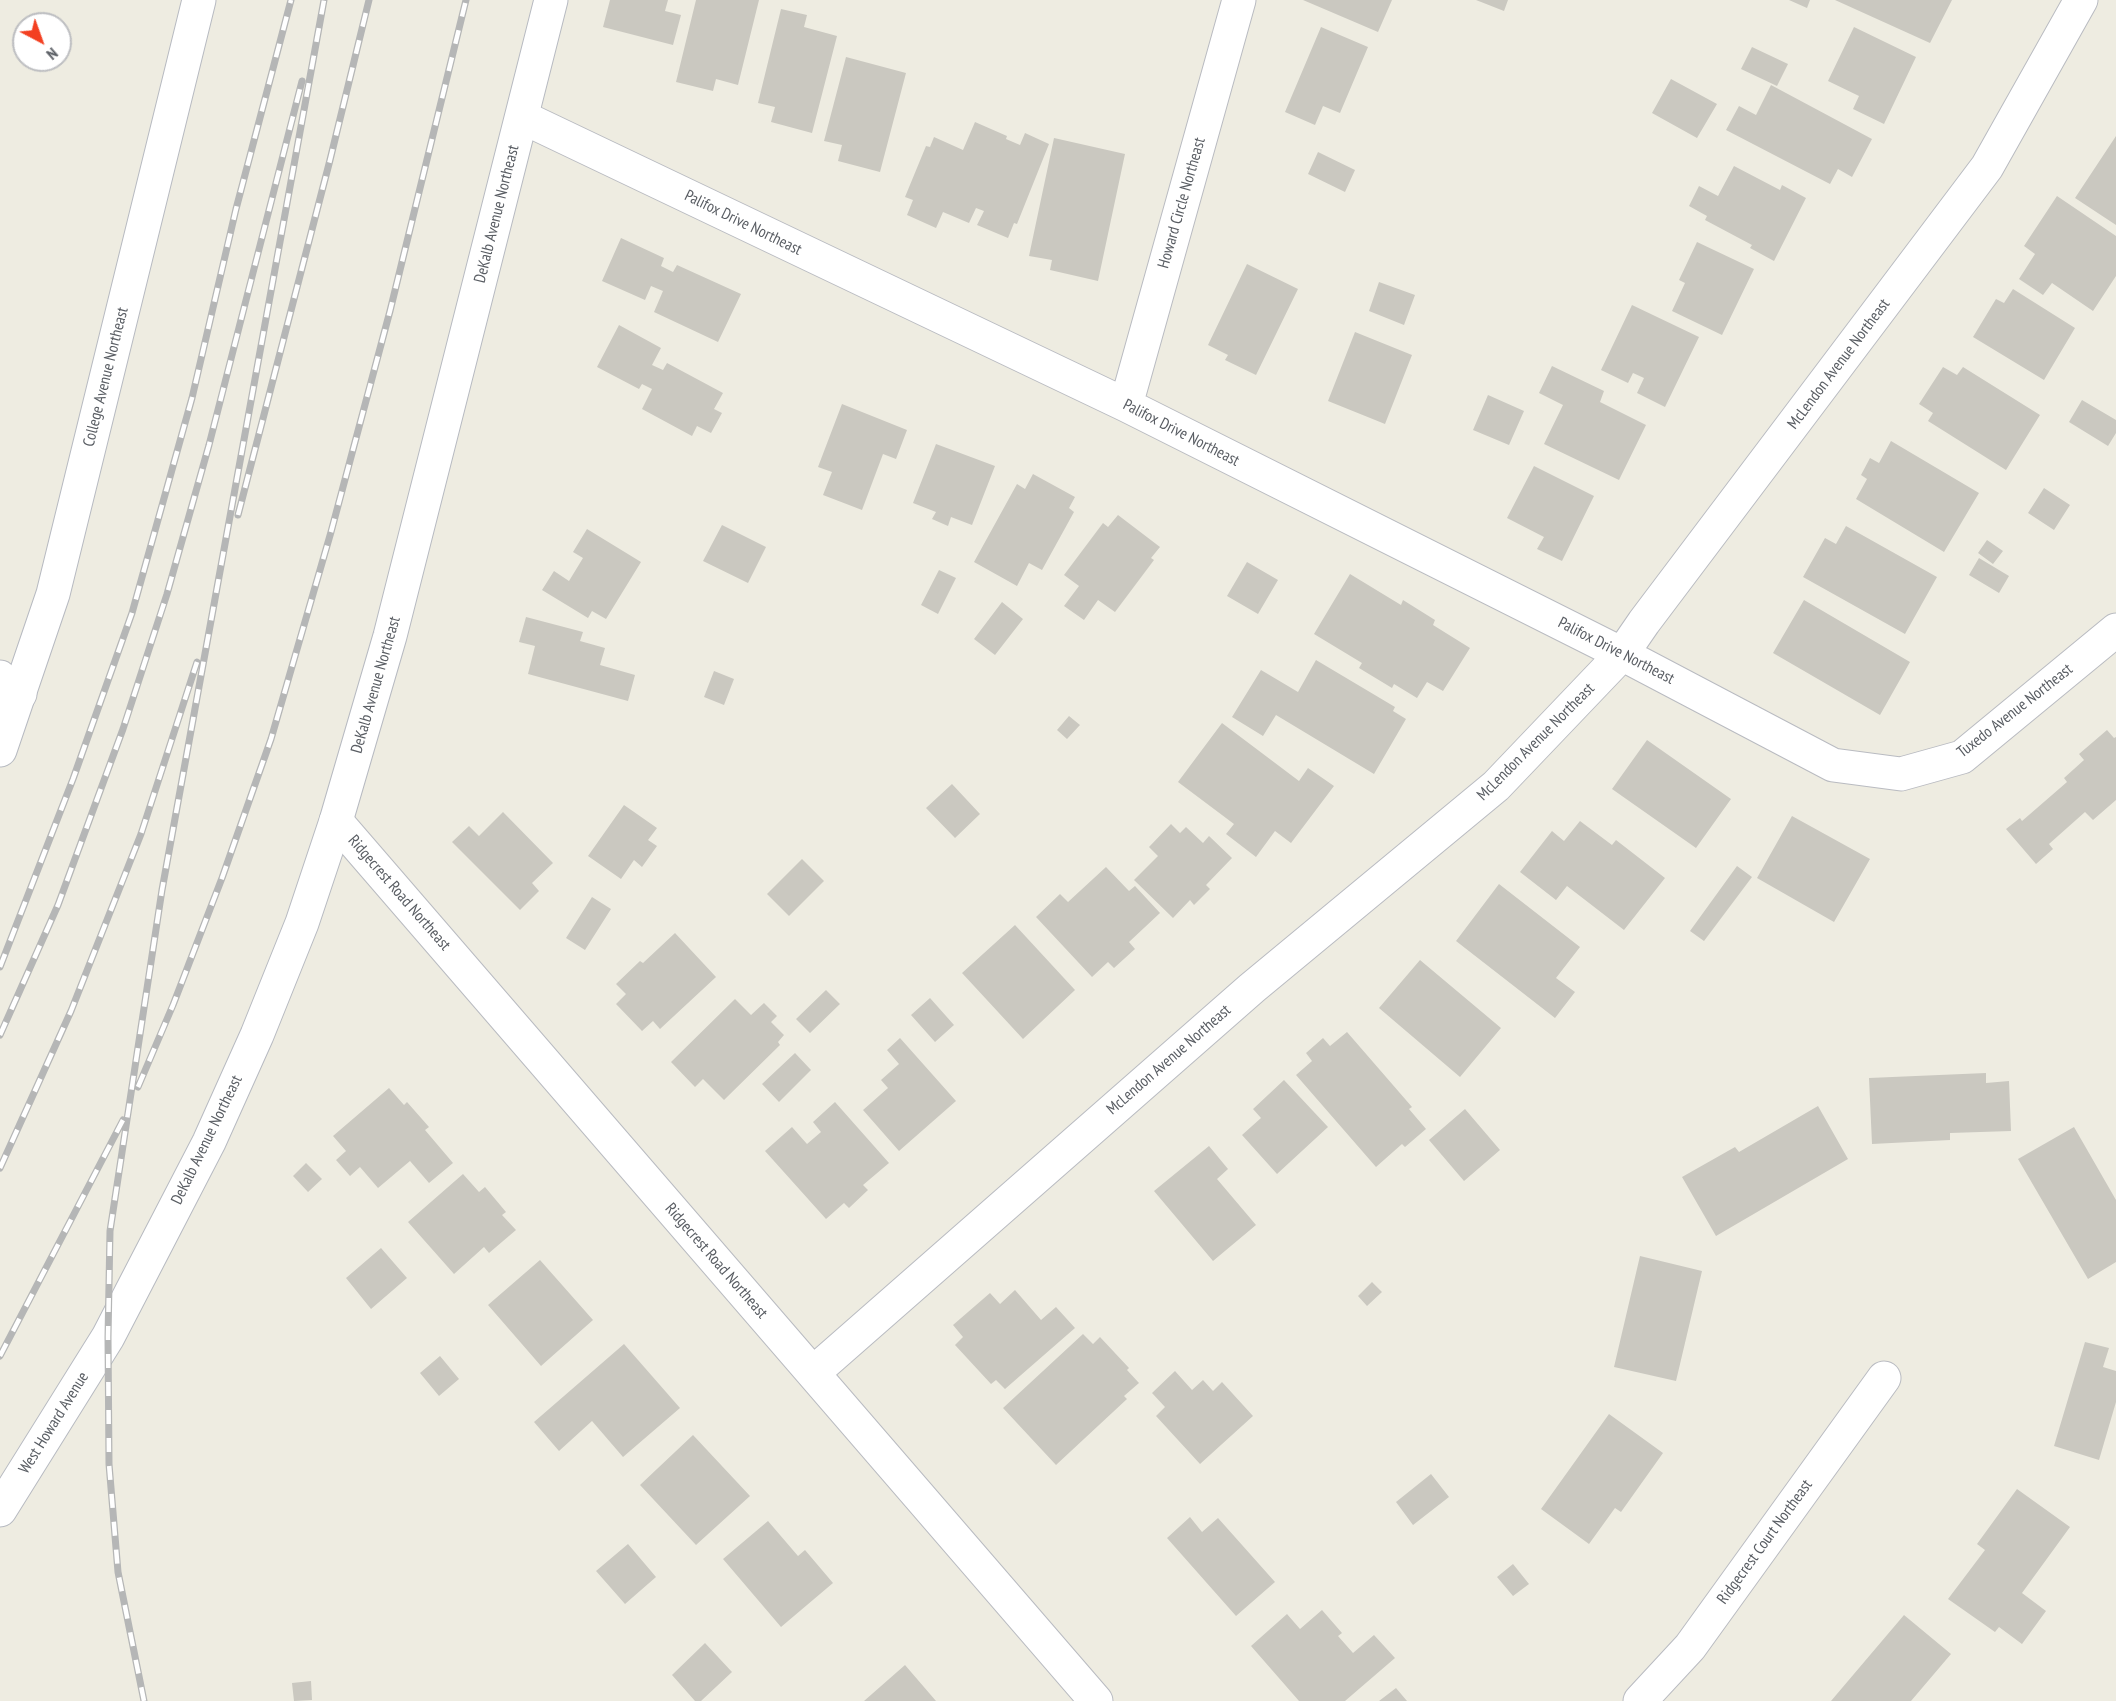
<!DOCTYPE html>
<html>
<head>
<meta charset="utf-8">
<style>
  body { margin:0 }
  #map { position:relative; width:2116px; height:1701px; overflow:hidden; background:#eeece1; font-family:"PT Sans Narrow",sans-serif }
  canvas { display:block }
  .north { position:absolute; left:12px; top:12px; width:60px; height:60px; box-sizing:border-box; background:#fff; border:2px solid #bdbec1; border-radius:50%; rotate:139deg; font-size:16px; font-weight:700; line-height:24px; text-align:center; color:#595d63 }
  .north::after { content:''; display:block; margin:auto; width:21px; height:27px; background:#f34021; clip-path:polygon(50% 0,100% 100%,50% 72%,0 100%) }
</style>
</head>
<body>
<div id="map">
<canvas width="2116" height="1701"></canvas>
<div class="north">N</div>
</div>
<script>
const g = document.querySelector('canvas').getContext('2d');
g.lineJoin = 'round';
function fillPath(path, color) {
  g.fillStyle = color;
  g.fill(path, 'evenodd');
}
function shape(rows) {
  const path = new Path2D();
  for (const r of rows) {
    path.moveTo(r[0], r[1]);
    for (let i = 2; i < r.length; i += 2) path.lineTo(r[i], r[i + 1]);
  }
  return path;
}
function stroke(path, color, width, dash) {
  g.strokeStyle = color;
  g.lineWidth = width;
  g.lineCap = dash ? 'butt' : 'round';
  g.setLineDash(dash || []);
  g.stroke(path);
}
function drawText(font, color, halo, rows, align = 'center') {
  g.font = font + ' "PT Sans Narrow",sans-serif';
  g.lineWidth = 4.5;
  g.setLineDash([]);
  g.textBaseline = 'middle';
  g.strokeStyle = halo;
  g.fillStyle = color;
  for (const [text, x, y, turn = 0] of rows) {
    g.save();
    g.translate(x, y);
    g.rotate((+turn || 0) * Math.PI / 180);
    g.textAlign = isNaN(turn) ? turn : align;
    if (halo) g.strokeText(text, 0, 0);
    g.fillText(text, 0, 0);
    g.restore();
  }
}
const building = shape([
  [610,0,668,0,665,11,681,15,673,45,603,27],
  [696,0,759,0,738,85,716,79,713,91,676,82],
  [1303,0,1392,0,1378,32],
  [1476,0,1508,0,1504,11],
  [1789,0,1810,0,1807,8],
  [1835,0,1952,0,1930,43],
  [781,9,807,15,804,27,837,36,812,133,771,122,775,107,758,103],
  [1321,27,1368,47,1340,113,1323,106,1315,125,1285,112],
  [1854,27,1916,57,1884,124,1853,109,1859,96,1828,81],
  [1752,47,1788,64,1777,86,1741,69],
  [846,57,906,73,880,172,838,161,842,145,824,141],
  [1671,79,1717,104,1697,138,1652,113],
  [1771,85,1872,139,1852,177,1838,169,1830,184,1726,130,1739,106,1756,115],
  [975,122,1007,136,1006,139,1020,145,1025,133,1049,144,1017,224,1014,223,1008,238,977,225,984,211,976,208,969,223,943,212,936,228,907,215,913,200,905,197,926,146,930,147,934,137,963,150],
  [2116,136,2116,225,2075,198],
  [1054,138,1125,154,1098,281,1050,270,1052,260,1029,256],
  [1318,152,1355,170,1345,192,1308,174],
  [1734,166,1780,190,1782,185,1806,198,1774,261,1750,248,1752,245,1705,220,1707,216,1689,206,1699,186,1718,196],
  [2057,196,2116,236,2116,276,2093,311,2052,283,2043,295,2019,279,2035,254,2024,246],
  [621,238,664,258,661,266,673,272,677,265,741,294,718,342,654,312,663,291,651,286,645,300,602,281],
  [1697,242,1754,269,1722,335,1672,311,1685,283,1679,280],
  [1247,264,1298,289,1256,375,1225,360,1228,355,1208,345],
  [1379,282,1415,295,1404,325,1369,311],
  [2013,289,2075,328,2044,380,1973,337,1996,299,2004,303],
  [1632,305,1699,337,1665,407,1637,393,1644,378,1633,373,1628,383,1601,370],
  [619,325,661,348,652,365,663,370,667,363,723,393,714,409,722,413,711,433,697,426,692,436,642,409,652,389,642,384,639,389,597,367],
  [1355,332,1412,355,1385,424,1328,401],
  [1552,366,1604,391,1600,402,1646,425,1619,480,1544,444,1563,405,1539,393],
  [1943,367,1957,375,1963,367,2040,415,2006,470,1928,421,1933,413,1919,404],
  [1488,395,1524,411,1509,445,1473,430],
  [2082,400,2116,420,2116,433,2108,446,2069,422],
  [842,404,907,430,896,459,883,454,862,510,823,495,832,472,818,467],
  [1891,441,1979,493,1944,552,1856,499,1867,479,1861,475,1870,458,1879,463],
  [936,444,995,466,972,525,951,517,948,526,932,519,936,512,913,503],
  [1534,466,1594,496,1562,561,1537,549,1544,537,1507,518],
  [1033,474,1075,497,1069,508,1074,512,1042,570,1029,563,1017,586,974,562,1017,484,1025,489],
  [2044,488,2070,505,2054,530,2028,513],
  [1118,515,1160,547,1151,558,1154,560,1115,612,1098,600,1084,620,1064,606,1079,586,1064,575,1103,523,1108,527],
  [722,525,766,547,748,583,703,561],
  [1846,526,1937,577,1905,634,1803,577,1825,538,1836,544],
  [587,529,641,562,606,619,592,611,588,618,542,590,554,571,569,581,583,558,573,552],
  [1987,540,2003,551,1993,564,1978,553],
  [1979,558,2009,576,1999,593,1969,575],
  [1247,562,1278,580,1258,614,1227,596],
  [939,570,956,578,938,614,921,605],
  [1350,574,1401,605,1403,600,1435,620,1433,625,1470,648,1443,691,1427,682,1417,698,1394,684,1392,688,1359,668,1362,663,1314,634],
  [1804,600,1910,662,1880,715,1773,653],
  [1002,602,1023,619,995,655,974,639],
  [526,617,583,632,580,641,605,648,600,665,635,675,628,701,528,674,535,646,519,642],
  [1316,660,1395,707,1393,711,1406,719,1374,774,1276,715,1263,736,1232,717,1261,670,1298,692],
  [714,671,734,679,724,705,704,697],
  [1069,716,1080,725,1067,739,1057,730],
  [1222,723,1299,781,1308,768,1334,786,1291,843,1275,831,1256,857,1226,834,1234,824,1178,782],
  [2107,730,2114,738,2116,737,2116,800,2093,820,2085,812,2049,844,2053,849,2036,864,2006,829,2020,818,2022,821,2067,782,2064,778,2084,760,2079,754],
  [1647,740,1731,799,1696,848,1612,789],
  [952,784,980,814,955,838,926,808],
  [624,805,657,828,648,840,657,846,642,867,634,860,621,879,588,856],
  [503,812,553,863,532,883,539,891,520,910,452,842,469,826,479,836],
  [1792,816,1870,859,1834,922,1757,878],
  [1580,821,1612,845,1616,840,1665,878,1624,930,1567,886,1556,900,1520,872,1552,831,1564,841],
  [1171,824,1180,833,1186,827,1203,843,1209,836,1232,858,1206,885,1210,889,1194,905,1190,900,1173,918,1134,880,1158,856,1149,847],
  [802,859,824,881,789,916,767,894],
  [1737,866,1752,877,1704,941,1690,931],
  [1106,867,1129,891,1135,886,1160,913,1129,942,1135,949,1114,968,1108,962,1092,977,1036,917,1060,894,1068,902],
  [1499,884,1580,947,1556,978,1575,992,1555,1018,1456,941],
  [592,897,611,909,585,950,566,938],
  [1015,925,1075,990,1023,1039,962,973],
  [675,933,716,977,660,1029,653,1021,642,1031,616,1004,626,994,616,984,640,961,643,963],
  [1420,960,1501,1028,1460,1077,1379,1008],
  [826,990,840,1004,810,1033,796,1019],
  [930,998,954,1025,935,1042,911,1015],
  [735,999,751,1015,764,1003,777,1016,771,1022,784,1035,778,1042,780,1045,724,1100,703,1079,695,1087,671,1062],
  [1347,1032,1412,1107,1409,1109,1426,1129,1405,1147,1402,1144,1376,1167,1296,1075,1312,1061,1306,1053,1323,1038,1330,1046],
  [900,1038,956,1101,899,1151,863,1110,888,1088,881,1080,899,1064,887,1050],
  [795,1053,811,1070,779,1102,762,1084],
  [1986,1073,1986,1083,2009,1081,2011,1131,1950,1133,1950,1140,1872,1144,1869,1078],
  [1284,1080,1328,1127,1277,1174,1242,1135,1261,1118,1253,1109],
  [389,1088,404,1105,407,1102,429,1127,425,1130,453,1163,429,1183,410,1161,378,1188,360,1167,350,1176,336,1160,346,1151,333,1136],
  [835,1102,889,1163,863,1185,868,1190,849,1208,844,1203,826,1219,765,1151,792,1127,807,1144,821,1132,813,1122],
  [1818,1106,1848,1159,1716,1236,1682,1177,1735,1147,1739,1152],
  [1465,1109,1500,1150,1464,1181,1429,1140],
  [2074,1127,2116,1200,2116,1262,2088,1279,2018,1159],
  [1209,1146,1228,1169,1217,1179,1256,1225,1213,1261,1154,1191],
  [306,1163,322,1179,308,1192,293,1176],
  [463,1174,479,1192,485,1187,506,1212,502,1215,516,1230,489,1253,484,1247,454,1274,408,1222],
  [381,1248,407,1278,371,1309,346,1278],
  [1640,1256,1702,1271,1676,1381,1614,1367],
  [540,1260,593,1320,541,1366,488,1305],
  [1372,1282,1382,1292,1367,1306,1358,1296],
  [1015,1290,1041,1320,1056,1307,1075,1328,1005,1389,996,1380,991,1384,955,1345,963,1337,953,1325,990,1293,1000,1304],
  [1083,1334,1093,1344,1100,1337,1129,1368,1127,1370,1139,1383,1124,1396,1127,1399,1056,1465,1003,1408],
  [2085,1342,2109,1348,2103,1367,2116,1371,2116,1402,2099,1460,2054,1446],
  [624,1344,680,1408,623,1457,592,1421,559,1451,534,1422],
  [440,1356,459,1379,439,1396,420,1373],
  [1175,1371,1192,1390,1203,1380,1213,1391,1222,1382,1253,1416,1200,1464,1156,1416,1165,1407,1152,1393],
  [1609,1414,1663,1453,1621,1512,1615,1508,1589,1544,1541,1509],
  [693,1435,750,1496,696,1545,640,1485],
  [1431,1474,1449,1497,1413,1525,1396,1502],
  [2017,1489,2070,1527,2022,1593,2046,1611,2022,1644,1999,1627,1995,1632,1948,1599,1985,1550,1977,1544],
  [1190,1517,1202,1532,1218,1518,1275,1582,1236,1616,1167,1538],
  [768,1521,798,1556,805,1550,833,1583,781,1627,723,1559],
  [628,1544,656,1577,625,1604,596,1571],
  [1513,1564,1529,1584,1513,1596,1497,1577],
  [1322,1610,1342,1633,1338,1636,1353,1653,1374,1635,1395,1658,1345,1701,1299,1701,1251,1646,1287,1614,1300,1629],
  [1904,1615,1951,1654,1911,1701,1831,1701],
  [705,1643,732,1672,701,1701,695,1701,672,1675],
  [905,1665,936,1701,864,1701],
  [311,1681,312,1700,294,1701,292,1683],
  [1396,1688,1407,1701,1379,1701]
]);
const street = shape([
  [522,117,1126,405,1622,654,1833,765,1901,774,1962,757,2116,630],
  [1126,405,1239,0],
  [0,677,20,694],
  [336,821,1096,1701],
  [813,1373,1252,988,1496,786,1622,654,1644,622,1987,167,2081,0],
  [1640,1701,1690,1647,1884,1378]
]);
const secondary = shape([
  [0,750,53,594,199,0],
  [0,1510,108,1337,209,1142,257,1035,302,923,336,821,390,636,551,0]
]);
const rail = shape([
  [238,515,330,160,369,0],
  [0,967,73,779,132,613,192,398,236,209,291,0],
  [0,1035,58,905,123,729,167,594,209,445,302,81],
  [138,1087,173,1005,222,878,271,739,331,532,390,311,466,0],
  [0,1168,71,1011,141,834,197,662],
  [0,1356,123,1120],
  [144,1701,118,1572,109,1464,108,1337,110,1231,162,890,324,0]
]);
const streetNames = [
  ["Howard Circle Northeast",1182,203,-74],
  ["DeKalb Avenue Northeast",497,214,-76],
  ["Palifox Drive Northeast",743,223,26],
  ["McLendon Avenue Northeast",1839,364,-53],
  ["College Avenue Northeast",106,377,-76],
  ["Palifox Drive Northeast",1181,433,27],
  ["Palifox Drive Northeast",1616,651,27],
  ["DeKalb Avenue Northeast",376,685,-74],
  ["Tuxedo Avenue Northeast",2015,711,-38],
  ["McLendon Avenue Northeast",1536,742,-45],
  ["Ridgecrest Road Northeast",399,893,49],
  ["McLendon Avenue Northeast",1169,1060,-41],
  ["DeKalb Avenue Northeast",207,1140,-64],
  ["Ridgecrest Road Northeast",716,1261,49],
  ["West Howard Avenue",54,1423,-58],
  ["Ridgecrest Court Northeast",1765,1542,-54]
];
fillPath(building, '#cac8c0');
stroke(street, '#b9bbc1', 35);
stroke(secondary, '#b7bac1', 35);
stroke(street, '#fff', 33);
stroke(secondary, '#fff', 33);
stroke(rail, '#b5b6b6', 7);
stroke(rail, '#fff', 4.5, [14]);
drawText('16px', '#595d63', '#fff', streetNames);
</script>
</body>
</html>
